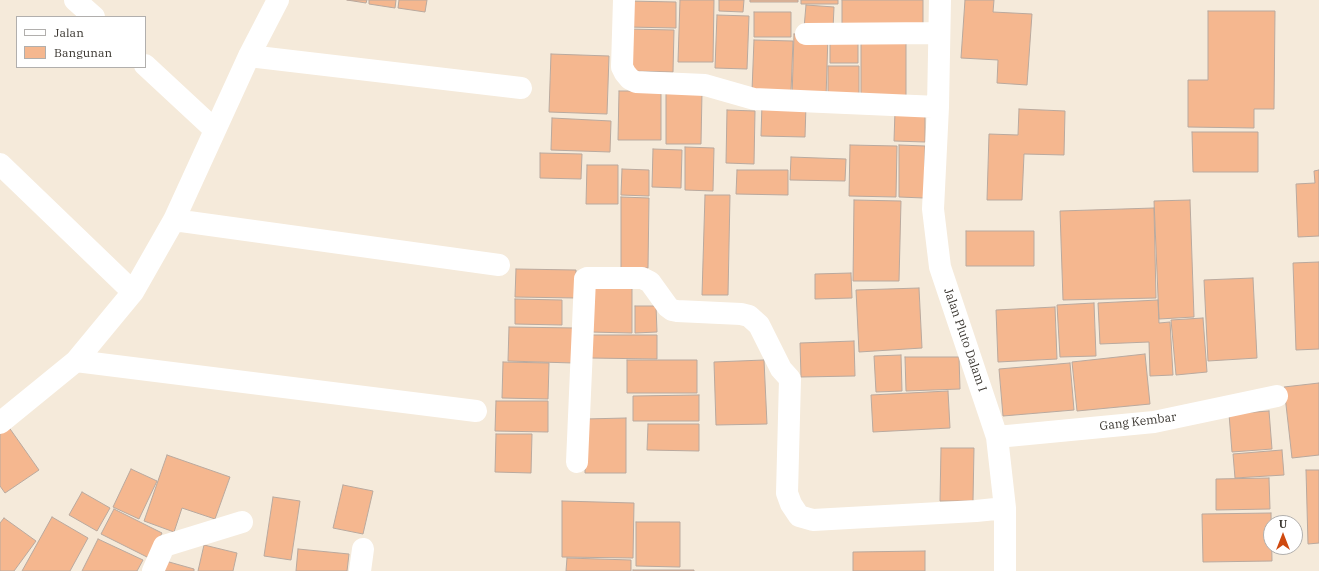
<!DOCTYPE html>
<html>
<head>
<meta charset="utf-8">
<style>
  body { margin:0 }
  #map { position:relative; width:1319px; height:571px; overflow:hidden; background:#f5eada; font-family:"IBM Plex Serif",serif }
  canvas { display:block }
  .legend { position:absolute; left:16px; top:16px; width:130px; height:52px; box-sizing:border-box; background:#fff; border:1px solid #b1afad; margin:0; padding:5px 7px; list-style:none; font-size:12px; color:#3b3731 }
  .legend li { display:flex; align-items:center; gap:8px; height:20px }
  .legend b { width:20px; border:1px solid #b1afad }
  .north { position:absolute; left:1263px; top:515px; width:40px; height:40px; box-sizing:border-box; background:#fff; border:1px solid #b1afad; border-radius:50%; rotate:0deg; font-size:11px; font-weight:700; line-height:16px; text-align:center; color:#3b3731 }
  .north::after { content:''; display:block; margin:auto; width:14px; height:18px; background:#cf490f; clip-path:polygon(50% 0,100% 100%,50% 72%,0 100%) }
</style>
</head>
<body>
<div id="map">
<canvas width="1319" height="571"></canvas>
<ul class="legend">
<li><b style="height:5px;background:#fff"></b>Jalan</li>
<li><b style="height:11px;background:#f5b78f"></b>Bangunan</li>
</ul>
<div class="north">U</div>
</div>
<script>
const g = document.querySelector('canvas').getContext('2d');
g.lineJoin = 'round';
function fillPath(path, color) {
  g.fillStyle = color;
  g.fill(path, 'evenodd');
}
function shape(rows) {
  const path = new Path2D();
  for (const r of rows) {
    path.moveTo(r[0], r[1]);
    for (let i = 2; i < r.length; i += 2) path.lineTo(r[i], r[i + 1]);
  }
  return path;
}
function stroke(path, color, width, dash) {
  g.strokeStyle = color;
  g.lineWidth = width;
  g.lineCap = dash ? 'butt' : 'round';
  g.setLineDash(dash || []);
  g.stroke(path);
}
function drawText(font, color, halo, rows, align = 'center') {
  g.font = font + ' "IBM Plex Serif",serif';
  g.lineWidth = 3;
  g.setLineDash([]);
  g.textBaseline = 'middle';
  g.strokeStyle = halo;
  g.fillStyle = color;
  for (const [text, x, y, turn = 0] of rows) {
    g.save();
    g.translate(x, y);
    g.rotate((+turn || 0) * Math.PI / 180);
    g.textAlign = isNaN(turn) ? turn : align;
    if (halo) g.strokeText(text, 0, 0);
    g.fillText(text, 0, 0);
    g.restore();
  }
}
const building = shape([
  [347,0,367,0,366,3,347,0],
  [369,0,396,0,395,8,369,4,369,0],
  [399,0,427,0,425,12,398,8,399,0],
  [680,0,714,0,713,62,678,62,680,0],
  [719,0,744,0,743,12,719,11,719,0],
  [750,0,798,0,798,2,750,2,750,0],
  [801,0,838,0,838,4,801,4,801,0],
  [842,0,923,0,923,31,842,33,842,0],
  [965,0,994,0,993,12,1032,14,1027,85,997,83,998,60,961,58,965,0],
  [628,1,676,2,676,28,627,27,628,1],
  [806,5,834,7,833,29,804,28,806,5],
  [1208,11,1275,11,1274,109,1254,109,1254,128,1188,127,1188,80,1208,80,1208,11],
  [754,12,791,12,791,37,754,37,754,12],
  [717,15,749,16,747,69,715,68,717,15],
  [628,29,674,30,673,72,628,71,628,29],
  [794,34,828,35,826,98,792,97,794,34],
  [830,34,858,34,858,63,830,63,830,34],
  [861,34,906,34,906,101,861,101,861,34],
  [754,40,793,41,791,92,752,91,754,40],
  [551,54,609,56,607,114,549,112,551,54],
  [828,66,859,66,859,100,828,100,828,66],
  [619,91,661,91,661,140,618,140,619,91],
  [666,92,702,92,701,144,666,144,666,92],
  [762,104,806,105,805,137,761,136,762,104],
  [1019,109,1065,111,1064,155,1024,154,1022,200,987,200,989,134,1018,135,1019,109],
  [727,110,755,111,754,164,726,163,727,110],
  [895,111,925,112,925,142,894,141,895,111],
  [552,118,611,121,610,152,551,150,552,118],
  [1192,132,1258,132,1258,172,1193,172,1192,132],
  [850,145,897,146,896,197,849,196,850,145],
  [899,145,925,146,924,198,899,197,899,145],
  [685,147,714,148,713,191,685,190,685,147],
  [653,149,682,150,681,188,652,187,653,149],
  [540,153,582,154,581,179,540,178,540,153],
  [791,157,846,159,845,181,790,180,791,157],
  [587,165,618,165,618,204,586,204,587,165],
  [622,169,649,170,649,196,621,195,622,169],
  [737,170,788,170,788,195,736,194,737,170],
  [1319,170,1319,236,1298,237,1296,184,1315,183,1314,171,1319,170],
  [705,195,730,195,728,295,702,295,705,195],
  [621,197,649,198,648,268,621,268,621,197],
  [854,200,901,201,899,281,853,281,854,200],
  [1190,200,1194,317,1159,319,1154,201,1190,200],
  [1154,208,1156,298,1063,300,1060,211,1154,208],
  [966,231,1034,231,1034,266,966,266,966,231],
  [1319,262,1319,349,1296,350,1293,263,1319,262],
  [516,269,576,270,576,298,515,297,516,269],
  [851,273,852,298,815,299,815,274,851,273],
  [1253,278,1257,358,1208,361,1204,280,1253,278],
  [590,283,632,284,632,333,590,332,590,283],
  [919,288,922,348,859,352,856,290,919,288],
  [515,299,562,300,562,325,515,324,515,299],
  [1158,300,1159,323,1170,322,1173,375,1150,376,1149,342,1100,344,1098,303,1158,300],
  [1094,303,1096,356,1060,357,1057,305,1094,303],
  [635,306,656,306,657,332,635,333,635,306],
  [1055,307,1057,359,998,362,996,310,1055,307],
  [1203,318,1207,372,1176,375,1171,320,1203,318],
  [509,327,575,328,573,363,508,361,509,327],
  [590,335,657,335,657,359,589,358,590,335],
  [854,341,855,376,801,377,800,343,854,341],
  [1145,354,1150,404,1077,411,1072,362,1145,354],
  [901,355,902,391,876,392,874,356,901,355],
  [905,357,959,357,960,389,906,391,905,357],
  [627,360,697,360,697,393,627,393,627,360],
  [764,360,767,424,716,425,714,362,764,360],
  [503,362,549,363,548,399,502,398,503,362],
  [1070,363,1074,410,1003,416,999,369,1070,363],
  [1319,383,1319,455,1292,458,1284,387,1319,383],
  [948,391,950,428,873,432,871,395,948,391],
  [699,395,699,421,633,421,633,396,699,395],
  [496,401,548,401,548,432,495,431,496,401],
  [1269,411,1272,449,1232,452,1229,414,1269,411],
  [626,418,626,473,585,473,585,419,626,418],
  [648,424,699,424,699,451,647,450,648,424],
  [8,426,39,470,5,493,0,486,0,432,8,426],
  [496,434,532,434,531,473,495,472,496,434],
  [941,448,974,448,973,501,940,501,941,448],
  [1282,450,1284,475,1235,478,1233,454,1282,450],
  [167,455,230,477,215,519,182,508,174,532,144,521,167,455],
  [131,469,157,481,139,519,113,507,131,469],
  [1306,470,1319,470,1319,543,1308,544,1306,470],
  [1269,478,1270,509,1216,510,1216,479,1269,478],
  [343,485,373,491,363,534,333,528,343,485],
  [82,492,110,508,97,531,69,515,82,492],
  [273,497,300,501,291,560,264,556,273,497],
  [562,501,634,503,633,558,562,557,562,501],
  [114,509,162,533,149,558,101,534,114,509],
  [1271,513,1272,561,1203,562,1202,514,1271,513],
  [52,517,88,538,70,571,22,571,52,517],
  [4,518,36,541,14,571,0,571,0,523,4,518],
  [636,522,680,522,680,567,636,566,636,522],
  [98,539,143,560,137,571,82,571,98,539],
  [204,545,237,553,233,571,198,571,204,545],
  [298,549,349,554,347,571,296,571,298,549],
  [925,551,925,571,853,571,853,552,925,551],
  [567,558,631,560,631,571,566,571,567,558],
  [162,560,194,569,194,571,159,571,162,560],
  [633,570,694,570,694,571,633,571,633,570]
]);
const minor = shape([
  [75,0,94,17],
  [624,0,622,67,625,73,630,79,636,82,705,85,754,99,938,107],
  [940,0,938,107,933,209,940,267,997,437,1005,508,1005,571],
  [806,34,939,33],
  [249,56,521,88],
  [145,65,215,130],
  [0,164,133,292],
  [174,220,499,265],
  [76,361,476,411],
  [0,423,76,361,133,292,174,220,249,56,278,0],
  [997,437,1154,422,1277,396],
  [577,462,585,279,587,278,642,278,650,282,668,307,672,310,677,311,741,314,749,316,759,325,781,369,790,379,787,493,791,504,799,516,813,520,976,511,1005,508],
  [153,571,164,546,242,522],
  [360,571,363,549]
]);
const streetNames = [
  ["Jalan Pluto Dalam I",965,340,71],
  ["Gang Kembar",1138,422,-7]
];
fillPath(building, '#f5b78f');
stroke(building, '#b9a99e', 1);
stroke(minor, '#fff', 22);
drawText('12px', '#3b3731', '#fff', streetNames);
</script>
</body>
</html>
